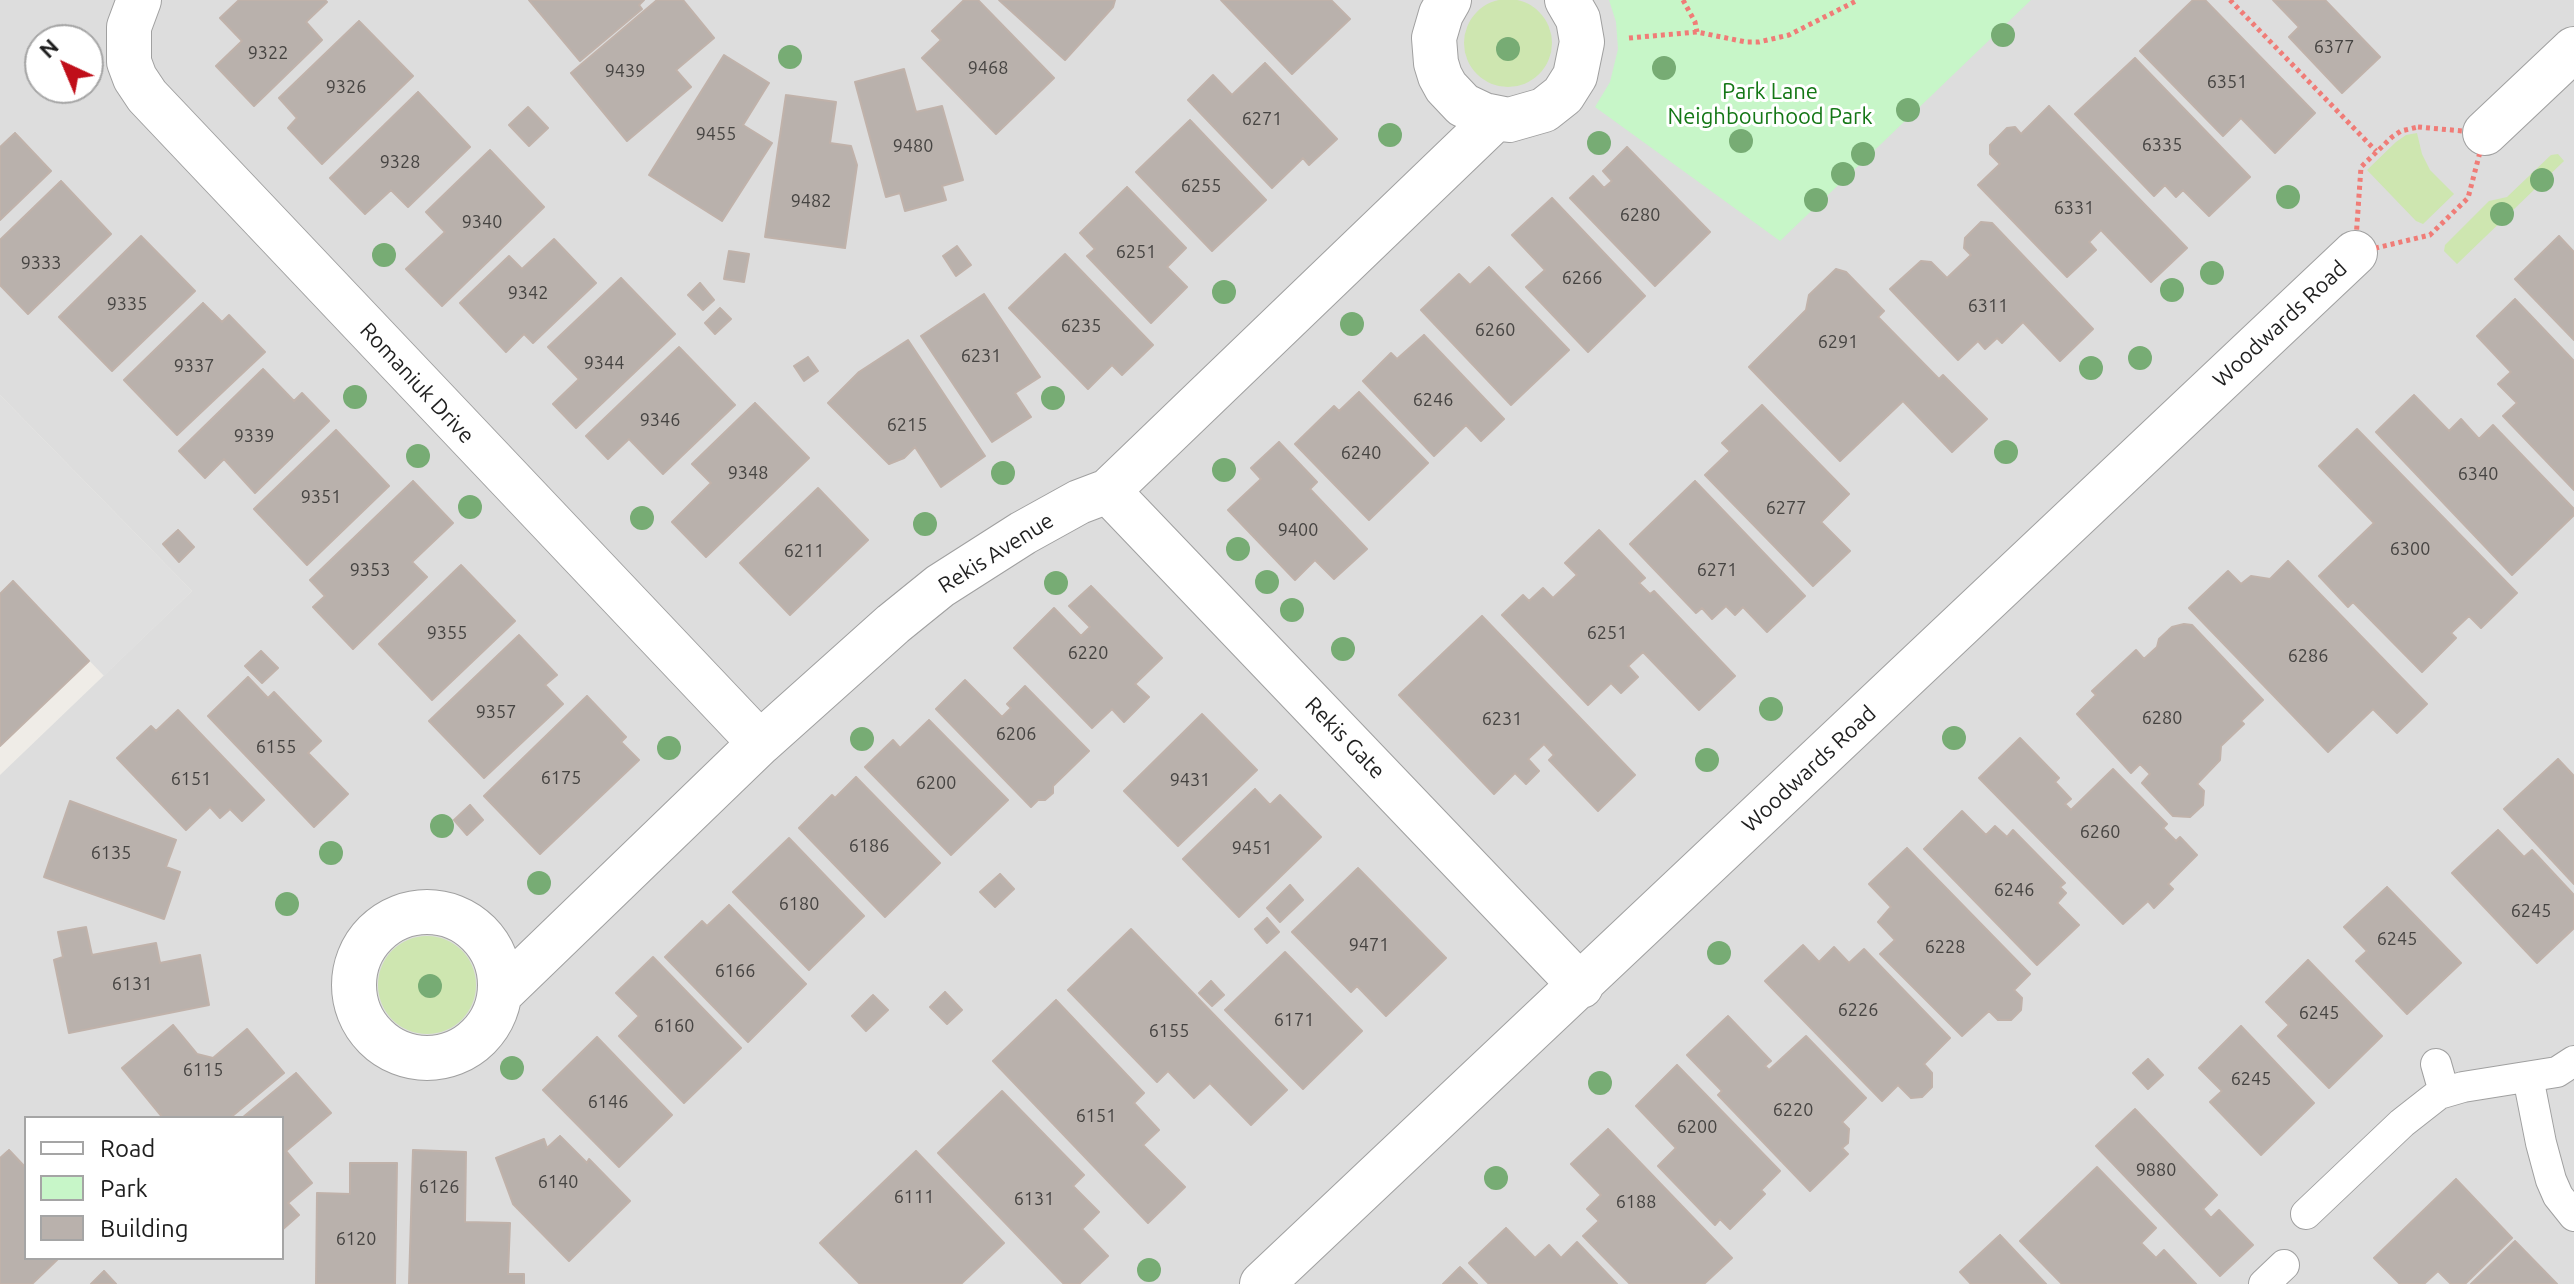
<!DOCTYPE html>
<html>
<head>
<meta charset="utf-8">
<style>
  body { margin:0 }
  #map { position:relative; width:2574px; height:1284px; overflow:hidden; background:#efece7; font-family:Ubuntu,sans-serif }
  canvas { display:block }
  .legend { position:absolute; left:24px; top:1116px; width:260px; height:144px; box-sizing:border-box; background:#fff; border:2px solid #a5a5a5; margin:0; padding:10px 14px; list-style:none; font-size:24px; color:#1f1f1f }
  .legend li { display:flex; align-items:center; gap:16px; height:40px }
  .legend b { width:40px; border:2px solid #a5a5a5 }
  .north { position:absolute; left:24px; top:24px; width:80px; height:80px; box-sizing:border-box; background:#fff; border:2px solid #a5a5a5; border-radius:50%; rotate:316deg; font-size:22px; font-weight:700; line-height:32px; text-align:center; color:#1f1f1f }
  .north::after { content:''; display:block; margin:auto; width:28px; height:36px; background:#c00f1a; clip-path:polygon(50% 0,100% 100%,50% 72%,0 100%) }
</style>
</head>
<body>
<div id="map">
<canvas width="2574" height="1284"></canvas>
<ul class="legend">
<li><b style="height:10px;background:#fff"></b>Road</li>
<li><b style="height:22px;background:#c7f6c8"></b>Park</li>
<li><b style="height:22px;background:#b9b1ac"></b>Building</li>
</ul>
<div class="north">N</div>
</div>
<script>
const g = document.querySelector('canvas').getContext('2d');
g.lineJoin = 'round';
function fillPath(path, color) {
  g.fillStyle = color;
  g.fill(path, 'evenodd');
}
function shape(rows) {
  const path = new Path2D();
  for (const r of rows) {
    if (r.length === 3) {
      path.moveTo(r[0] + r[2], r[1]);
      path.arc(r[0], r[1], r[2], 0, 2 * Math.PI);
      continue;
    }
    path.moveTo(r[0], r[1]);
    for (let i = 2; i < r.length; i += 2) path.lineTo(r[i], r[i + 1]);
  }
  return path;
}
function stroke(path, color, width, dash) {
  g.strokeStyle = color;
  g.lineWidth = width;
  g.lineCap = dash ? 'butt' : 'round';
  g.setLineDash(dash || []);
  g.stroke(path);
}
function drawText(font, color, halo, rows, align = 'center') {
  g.font = font + ' Ubuntu,sans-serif';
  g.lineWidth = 6;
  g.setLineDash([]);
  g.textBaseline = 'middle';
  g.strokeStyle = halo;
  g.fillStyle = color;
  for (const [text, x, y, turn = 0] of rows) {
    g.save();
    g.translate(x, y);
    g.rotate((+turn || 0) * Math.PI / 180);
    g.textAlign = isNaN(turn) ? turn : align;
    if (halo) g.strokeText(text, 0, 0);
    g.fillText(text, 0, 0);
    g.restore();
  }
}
const residential = shape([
  [0,0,2574,0,2574,1284,0,1284,0,775,192,591,0,395],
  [40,40,88,40,88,88,40,88],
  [26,1118,282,1118,282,1258,26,1258]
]);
const grass = shape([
  [1508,43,44],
  [2417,133,2422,154,2430,170,2454,194,2423,224,2416,221,2367,170,2396,142,2406,135],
  [2558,154,2564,161,2457,264,2444,251,2445,245,2489,201,2507,197,2551,155],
  [427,985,49]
]);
const park = shape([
  [1609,0,2031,0,1780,241,1595,107,1610,82,1618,49,1616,22]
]);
const parking = shape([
  [0,395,192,591,104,676,14,582,0,594]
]);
const building = shape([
  [239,0,325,0,327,2,306,22,322,40,254,106,216,66,242,41,220,18,239,0],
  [529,0,644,0,639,5,642,9,580,61,529,0],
  [657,0,683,0,714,38,676,70,691,87,627,141,571,73,657,0],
  [964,0,978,0,1054,78,996,134,922,58,941,40,932,31,964,0],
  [999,0,1115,0,1113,7,1065,60,999,0],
  [1221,0,1331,0,1350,19,1292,74,1221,0],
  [2193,0,2205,0,2315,113,2275,153,2241,118,2223,136,2140,51,2193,0],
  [2273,0,2325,0,2380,57,2342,93,2289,37,2299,27,2273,0],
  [359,21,413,76,322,164,288,128,297,118,279,98,359,21],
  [724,55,769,83,743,125,772,143,722,221,649,175,724,55],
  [2135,58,2250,177,2209,216,2183,190,2176,197,2165,185,2154,196,2075,114,2135,58],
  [1265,63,1337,139,1309,165,1303,158,1272,188,1188,100,1213,75,1232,95,1265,63],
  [904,69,916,112,942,106,963,180,942,186,946,200,905,211,900,193,886,197,855,82,904,69],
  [418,92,470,147,408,207,391,190,365,214,330,178,418,92],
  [786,95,836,102,830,143,851,146,857,165,845,248,765,237,786,95],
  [2049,106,2187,248,2151,282,2101,230,2089,242,2096,250,2067,277,1978,185,2000,164,1990,154,1990,145,2007,128,2015,127,2021,134,2049,106],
  [528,107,548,128,529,146,509,125,528,107],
  [1190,120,1266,200,1212,251,1136,172,1190,120],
  [15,133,51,171,0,220,0,147,15,133],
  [1627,147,1710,232,1655,286,1570,198,1593,176,1604,188,1612,181,1603,171,1627,147],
  [490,150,544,207,442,306,406,269,445,232,426,212,490,150],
  [61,181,111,234,28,314,0,285,0,240,61,181],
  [1127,187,1186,248,1167,267,1187,287,1151,323,1087,256,1095,249,1080,233,1127,187],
  [1552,198,1645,296,1588,352,1526,287,1545,270,1512,235,1552,198],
  [1981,222,1992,223,2093,329,2060,361,2023,322,2002,343,1997,338,1985,349,1978,341,1958,360,1890,289,1921,261,1931,262,1947,278,1971,255,1964,248,1965,238,1981,222],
  [141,236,195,291,112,371,59,317,141,236],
  [2559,236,2574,252,2574,340,2515,279,2559,236],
  [554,239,596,283,533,343,524,334,506,352,460,303,509,256,522,269,554,239],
  [957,246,971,265,956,276,943,256,957,246],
  [729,251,749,254,744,282,724,279,729,251],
  [1065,254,1153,345,1122,375,1112,365,1088,389,1009,308,1065,254],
  [1489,267,1569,350,1511,405,1421,310,1459,274,1470,285,1489,267],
  [1836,269,1846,272,1884,311,1878,317,1939,379,1943,375,1987,419,1952,452,1903,401,1840,461,1749,367,1806,310,1809,295,1836,269],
  [621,278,675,334,576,428,553,404,579,379,548,347,621,278],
  [700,283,714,300,703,310,688,295,700,283],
  [984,294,1040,377,1015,393,1031,417,992,442,921,336,984,294],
  [2515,299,2574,361,2574,490,2503,416,2517,403,2498,384,2511,372,2477,336,2515,299],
  [203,303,222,322,229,315,265,352,177,435,124,380,203,303],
  [720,308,731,319,715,334,705,323,720,308],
  [1424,335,1504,419,1481,441,1466,425,1434,456,1363,381,1391,353,1397,359,1424,335],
  [908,340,985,456,941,487,915,447,904,458,889,464,828,403,859,372,908,340],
  [679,347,735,405,663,474,629,439,608,459,586,436,679,347],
  [808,357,818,371,804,381,794,366,808,357],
  [263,369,294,401,302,393,329,421,255,493,224,459,205,478,179,451,263,369],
  [1359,392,1428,463,1369,520,1295,444,1334,406,1339,411,1359,392],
  [2414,395,2449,431,2461,419,2479,439,2493,425,2574,509,2574,515,2512,575,2376,432,2414,395],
  [755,403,809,458,706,557,672,522,711,483,692,464,755,403],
  [1762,405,1849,494,1821,522,1850,551,1813,586,1705,475,1730,451,1722,443,1762,405],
  [2357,429,2517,593,2481,628,2469,616,2451,633,2456,638,2422,672,2353,602,2348,607,2319,576,2374,523,2319,466,2357,429],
  [336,430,389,486,307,565,254,509,336,430],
  [1279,442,1317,482,1310,489,1367,549,1334,579,1315,560,1295,580,1228,510,1261,479,1251,468,1279,442],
  [413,481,453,523,412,562,427,577,353,649,313,607,325,596,310,580,413,481],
  [1695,481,1805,596,1767,632,1743,607,1735,615,1726,606,1712,619,1702,608,1696,613,1630,544,1695,481],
  [818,488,868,540,790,615,740,563,818,488],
  [178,530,194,547,179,562,163,544,178,530],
  [1599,530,1645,578,1639,583,1650,594,1654,591,1735,676,1699,710,1643,652,1628,666,1638,677,1621,693,1611,683,1588,705,1502,615,1523,595,1529,601,1543,588,1553,598,1577,575,1565,563,1599,530],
  [2288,561,2427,704,2397,733,2373,709,2328,752,2189,608,2228,571,2241,584,2251,576,2270,579,2288,561],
  [461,565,515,621,432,700,379,644,461,565],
  [13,581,89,661,0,746,0,594,13,581],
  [1091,586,1162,658,1135,684,1149,697,1124,722,1112,709,1092,728,1014,648,1054,608,1081,636,1090,627,1069,606,1091,586],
  [1482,616,1635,775,1598,811,1549,760,1554,755,1544,744,1528,759,1539,771,1526,784,1515,773,1494,794,1399,695,1482,616],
  [2184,624,2192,625,2263,700,2241,721,2244,724,2221,746,2220,760,2197,784,2204,791,2203,805,2190,817,2173,816,2142,783,2150,774,2140,764,2131,773,2077,714,2096,695,2092,691,2136,650,2144,659,2157,647,2159,639,2172,627,2184,624],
  [519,635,557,675,545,685,563,704,484,778,429,721,519,635],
  [261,651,278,668,262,683,245,666,261,651],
  [248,677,268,698,274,692,321,741,308,753,348,794,314,827,208,716,248,677],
  [965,680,1002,717,1011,708,1007,704,1025,686,1089,751,1053,786,1053,793,1045,800,1038,800,1031,807,936,709,965,680],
  [587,696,626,737,621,742,639,760,540,854,484,796,587,696],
  [178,710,264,800,242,821,230,809,220,818,210,807,186,830,117,758,151,726,156,731,178,710],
  [1202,714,1257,770,1178,846,1124,791,1202,714],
  [929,720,1008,800,951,855,865,767,893,740,900,748,929,720],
  [2020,738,2059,778,2055,782,2071,799,2065,804,2071,810,2113,769,2167,824,2163,828,2176,841,2180,837,2197,855,2168,884,2173,889,2154,908,2148,901,2123,924,1979,778,2020,738],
  [2558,759,2574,776,2574,884,2504,809,2558,759],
  [856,777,940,863,885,917,799,828,832,795,835,798,856,777],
  [1255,789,1270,805,1280,795,1321,837,1239,917,1183,859,1255,789],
  [70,801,176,840,166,867,180,872,164,919,44,877,70,801],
  [470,805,483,820,467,835,454,820,470,805],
  [1962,811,1986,835,1995,826,2007,837,2013,830,2065,883,2060,887,2066,893,2057,903,2079,925,2037,965,1924,849,1962,811],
  [2498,830,2524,857,2532,850,2574,895,2574,928,2537,963,2452,873,2498,830],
  [789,838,864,916,809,970,733,892,789,838],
  [1907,848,2030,974,2014,990,2022,998,2021,1010,2011,1020,1998,1020,1989,1011,1962,1036,1880,954,1895,940,1878,922,1891,907,1869,884,1907,848],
  [1358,868,1446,958,1386,1016,1357,986,1351,992,1292,932,1358,868],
  [1000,874,1014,889,995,907,980,892,1000,874],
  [1290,885,1303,900,1280,922,1267,908,1290,885],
  [2387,887,2461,963,2407,1014,2356,961,2367,951,2344,927,2387,887],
  [729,905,806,984,748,1042,665,957,702,921,707,926,729,905],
  [1267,918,1279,932,1267,943,1255,929,1267,918],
  [86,927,92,955,156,943,160,963,200,955,209,1005,69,1033,54,960,63,957,58,932,86,927],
  [1131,929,1287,1090,1251,1125,1210,1083,1194,1098,1168,1071,1157,1082,1068,990,1131,929],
  [1803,945,1819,962,1834,947,1849,963,1864,949,1950,1038,1924,1064,1932,1073,1932,1087,1922,1097,1911,1098,1898,1085,1882,1101,1765,981,1803,945],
  [1285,952,1362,1031,1303,1089,1225,1010,1285,952],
  [653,957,741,1048,684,1103,619,1036,639,1016,616,993,653,957],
  [2308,960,2382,1036,2329,1088,2278,1036,2289,1025,2266,1002,2308,960],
  [1211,981,1224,995,1212,1006,1199,993,1211,981],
  [945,992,962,1010,947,1024,930,1007,945,992],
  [873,995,888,1010,866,1031,852,1016,873,995],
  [1056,1000,1144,1093,1134,1103,1159,1130,1143,1145,1185,1187,1148,1223,993,1061,1056,1000],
  [1728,1016,1771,1061,1765,1066,1769,1070,1806,1036,1866,1098,1842,1122,1849,1129,1848,1143,1842,1148,1848,1154,1810,1191,1718,1095,1722,1091,1687,1055,1728,1016],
  [173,1025,197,1054,213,1058,247,1029,284,1073,230,1118,163,1118,122,1068,173,1025],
  [2241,1026,2314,1103,2261,1155,2210,1102,2222,1091,2199,1068,2241,1026],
  [597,1037,672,1115,619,1167,543,1090,597,1037],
  [2148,1059,2163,1075,2148,1089,2133,1073,2148,1059],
  [1677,1065,1780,1171,1761,1190,1765,1194,1730,1229,1720,1219,1715,1225,1658,1166,1676,1148,1636,1106,1677,1065],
  [296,1073,331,1113,286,1151,312,1183,288,1203,299,1215,282,1230,282,1118,242,1118,296,1073],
  [1002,1091,1084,1175,1073,1186,1099,1212,1082,1229,1108,1256,1079,1284,1064,1284,938,1153,1002,1091],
  [2135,1109,2217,1195,2203,1209,2211,1218,2219,1210,2253,1245,2220,1276,2096,1146,2135,1109],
  [1608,1129,1732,1258,1704,1284,1630,1284,1583,1236,1599,1221,1587,1209,1601,1195,1571,1164,1608,1129],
  [560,1136,587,1163,589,1159,630,1201,569,1261,513,1204,496,1158,544,1139,547,1148,560,1136],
  [9,1150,26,1168,26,1258,59,1258,32,1284,0,1284,0,1158,9,1150],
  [413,1150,466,1152,465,1222,510,1223,508,1274,524,1274,524,1284,409,1284,413,1150],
  [916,1151,1004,1243,961,1284,860,1284,820,1243,916,1151],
  [350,1163,397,1163,395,1284,316,1284,317,1193,350,1194,350,1163],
  [2097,1167,2156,1228,2141,1243,2156,1258,2164,1250,2196,1284,2062,1284,2020,1241,2097,1167],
  [2456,1179,2512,1238,2465,1284,2451,1284,2438,1271,2424,1284,2400,1284,2374,1258,2456,1179],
  [1506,1228,1535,1258,1549,1245,1561,1258,1577,1242,1617,1284,1489,1284,1469,1263,1506,1228],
  [2000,1235,2046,1284,1971,1284,1960,1272,2000,1235],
  [2515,1241,2557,1284,2471,1284,2515,1241],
  [1460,1267,1477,1284,1443,1284,1460,1267],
  [104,1271,116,1284,91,1284,104,1271]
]);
const path = shape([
  [1683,0,1695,22,1697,32],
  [2230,0,2376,151],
  [1629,38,1697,32,1746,42,1759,42,1789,35,1858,0],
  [2418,127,2485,133,2468,198,2430,235,2355,253,2361,167,2392,137,2401,131,2418,127]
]);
const service = shape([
  [2436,1064,2444,1092],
  [2528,1077,2541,1143,2551,1180,2558,1196,2574,1216],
  [2306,1214,2402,1123,2439,1094,2463,1087,2557,1072,2574,1061],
  [2264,1284,2284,1265]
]);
const minor = shape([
  [139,0,129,27,129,62,135,78,147,96,760,743],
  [1449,0,1441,14,1434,38,1436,63,1440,76,1446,87,1463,105,1484,115,1509,120,1544,110,1563,95,1575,76,1582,42,1578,19,1567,0],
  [2485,133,2574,49],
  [1108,491,1581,986],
  [427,985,73],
  [500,994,760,743,893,624,940,586,1023,533,1079,502,1108,491,1495,119],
  [1262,1284,2355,253]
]);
const trees = [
  [2003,35],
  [1508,49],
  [790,57],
  [1664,68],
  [1908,110],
  [1390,135],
  [1741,141],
  [1599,143],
  [1863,154],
  [1843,174],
  [2542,180],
  [2288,197],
  [1816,200],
  [2502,214],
  [384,255],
  [2212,273],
  [2172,290],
  [1224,292],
  [1352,324],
  [2140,358],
  [2091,368],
  [355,397],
  [1053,398],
  [2006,452],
  [418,456],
  [1224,470],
  [1003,473],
  [470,507],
  [642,518],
  [925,524],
  [1238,549],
  [1267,582],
  [1056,583],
  [1292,610],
  [1343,649],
  [1771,709],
  [1954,738],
  [862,739],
  [669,748],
  [1707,760],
  [442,826],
  [331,853],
  [539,883],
  [287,904],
  [1719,953],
  [430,986],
  [512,1068],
  [1600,1083],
  [1496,1178],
  [1149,1270]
];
const numberNames = [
  ["6377",2334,47],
  ["9322",268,53],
  ["9468",988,68],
  ["9439",625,71],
  ["6351",2227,82],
  ["9326",346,87],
  ["6271",1262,119],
  ["9455",716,134],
  ["6335",2162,145],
  ["9480",913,146],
  ["9328",400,162],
  ["6255",1201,186],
  ["9482",811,201],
  ["6331",2074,208],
  ["6280",1640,215],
  ["9340",482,222],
  ["6251",1136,252],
  ["9333",41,263],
  ["6266",1582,278],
  ["9342",528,293],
  ["9335",127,304],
  ["6311",1988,306],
  ["6235",1081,326],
  ["6260",1495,330],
  ["6291",1838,342],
  ["6231",981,356],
  ["9344",604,363],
  ["9337",194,366],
  ["6246",1433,400],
  ["9346",660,420],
  ["6215",907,425],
  ["9339",254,436],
  ["6240",1361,453],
  ["9348",748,473],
  ["6340",2478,474],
  ["9351",321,497],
  ["6277",1786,508],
  ["9400",1298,530],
  ["6300",2410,549],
  ["6211",804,551],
  ["9353",370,570],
  ["6271",1717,570],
  ["9355",447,633],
  ["6251",1607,633],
  ["6220",1088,653],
  ["6286",2308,656],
  ["9357",496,712],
  ["6280",2162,718],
  ["6231",1502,719],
  ["6206",1016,734],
  ["6155",276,747],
  ["6175",561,778],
  ["6151",191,779],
  ["9431",1190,780],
  ["6200",936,783],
  ["6260",2100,832],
  ["6186",869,846],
  ["9451",1252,848],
  ["6135",111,853],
  ["6246",2014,890],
  ["6180",799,904],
  ["6245",2531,911],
  ["6245",2397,939],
  ["9471",1369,945],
  ["6228",1945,947],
  ["6166",735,971],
  ["6131",132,984],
  ["6226",1858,1010],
  ["6245",2319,1013],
  ["6171",1294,1020],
  ["6160",674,1026],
  ["6155",1169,1031],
  ["6115",203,1070],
  ["6245",2251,1079],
  ["6146",608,1102],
  ["6220",1793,1110],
  ["6151",1096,1116],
  ["6200",1697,1127],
  ["9880",2156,1170],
  ["6140",558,1182],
  ["6126",439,1187],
  ["6111",914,1197],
  ["6131",1034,1199],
  ["6188",1636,1202],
  ["6120",356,1239]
];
const parkNames = [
  ["Park Lane",1770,92],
  ["Neighbourhood Park",1770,117]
];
const streetNames = [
  ["Woodwards Road",2280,324,-43],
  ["Romaniuk Drive",417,383,47],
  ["Rekis Avenue",996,553,-32],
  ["Rekis Gate",1345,738,46],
  ["Woodwards Road",1809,769,-43]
];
fillPath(residential, '#ddd');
fillPath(grass, '#cee6b0');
fillPath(park, '#c7f6c8');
fillPath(parking, '#dfdfdf');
fillPath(building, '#b9b1ac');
stroke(building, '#c0b2aa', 2);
stroke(service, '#a0a0a0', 32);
stroke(minor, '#a0a0a0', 46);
stroke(path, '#f07c77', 5, [4, 4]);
stroke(service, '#fff', 30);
stroke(minor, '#fff', 44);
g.fillStyle = '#77ac74';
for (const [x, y] of trees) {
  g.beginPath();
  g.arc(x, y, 12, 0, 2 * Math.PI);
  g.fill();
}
drawText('18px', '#464442', null, numberNames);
drawText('22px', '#147716', '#fff', parkNames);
drawText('22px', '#1f1f1f', '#fff', streetNames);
</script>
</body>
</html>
